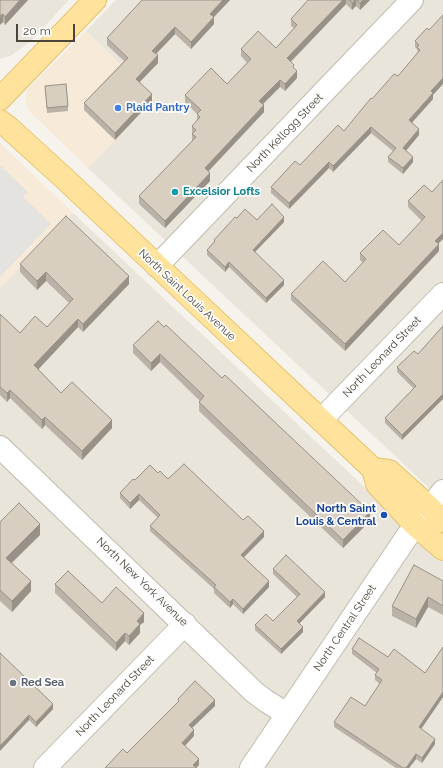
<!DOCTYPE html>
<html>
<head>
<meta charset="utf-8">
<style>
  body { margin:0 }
  #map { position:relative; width:443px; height:768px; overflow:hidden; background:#f6f3ec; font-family:Raleway,sans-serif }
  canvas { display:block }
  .scale { position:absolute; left:16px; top:24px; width:59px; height:18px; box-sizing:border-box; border:2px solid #4b4439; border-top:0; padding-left:5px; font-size:12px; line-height:14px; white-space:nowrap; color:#4b4439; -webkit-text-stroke:3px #fff; paint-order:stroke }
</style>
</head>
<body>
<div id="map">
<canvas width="443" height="768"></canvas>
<div class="scale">20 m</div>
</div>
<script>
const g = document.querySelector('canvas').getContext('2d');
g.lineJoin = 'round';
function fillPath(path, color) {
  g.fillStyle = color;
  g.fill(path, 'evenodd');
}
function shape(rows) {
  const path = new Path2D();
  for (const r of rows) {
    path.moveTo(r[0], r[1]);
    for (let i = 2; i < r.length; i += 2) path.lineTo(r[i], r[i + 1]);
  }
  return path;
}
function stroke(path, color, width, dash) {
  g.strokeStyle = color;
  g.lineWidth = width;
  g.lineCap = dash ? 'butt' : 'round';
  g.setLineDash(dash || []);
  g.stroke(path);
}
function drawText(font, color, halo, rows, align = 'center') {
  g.font = font + ' Raleway,sans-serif';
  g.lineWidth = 3.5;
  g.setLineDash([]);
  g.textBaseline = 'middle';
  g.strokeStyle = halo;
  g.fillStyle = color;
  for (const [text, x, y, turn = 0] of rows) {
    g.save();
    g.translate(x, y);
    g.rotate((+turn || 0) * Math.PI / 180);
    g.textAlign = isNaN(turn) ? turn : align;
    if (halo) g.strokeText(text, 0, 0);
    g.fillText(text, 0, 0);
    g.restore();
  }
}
const residential = shape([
  [0,0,69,0,31,41,12,55,0,59],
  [116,0,443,0,443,501,88,168,155,98,86,31],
  [73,213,443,561,443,768,0,768,0,288]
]);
const commercial = shape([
  [86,31,155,98,88,168,29,111,25,100,28,89],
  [0,143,73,213,0,288]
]);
const parking = shape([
  [1,166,28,192,23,197,51,224,0,277,0,167]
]);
const minor = shape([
  [157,266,412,0],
  [321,420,443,294],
  [0,447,254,692,266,701,287,714],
  [45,768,185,624],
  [251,768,408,535,443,491]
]);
const major = shape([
  [0,99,95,0],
  [0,121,8,127,65,179,373,469,377,484,415,525,443,549],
  [373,469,389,471,429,507,443,521]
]);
const wall = shape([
  [0,0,28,0,5,25,3,22,0,24],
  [142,0,230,0,214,17,214,24,191,49,175,34,156,54,158,63,139,82,152,101,115,140,84,110,84,103,124,61,107,45,107,38],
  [308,0,370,0,360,10,356,6,352,10,346,4,291,62,294,68,297,78,285,91,280,87,263,104,264,112,208,171,210,181,165,228,139,204,139,196,192,141,192,126,197,121,197,114,185,102,185,95,227,84,247,63,241,56,241,49,276,48,294,28,291,26,291,19],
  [427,28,433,99,412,122,419,135,406,151,413,162,403,174,388,162,388,157,393,151,371,133,333,172,329,168,289,209,271,193,271,187,300,165,344,131,372,99,398,76,418,53,417,49,415,47,415,41],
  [45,86,68,106,68,111,47,113],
  [424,185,439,244,439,251,345,351,291,300,291,294,345,282,363,263,360,260,360,253,399,245,422,221,408,207,408,201],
  [237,218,257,220,284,222,255,252,284,285,266,303,229,267,225,272,207,255,207,250,214,242,214,240],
  [20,264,129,284,83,332,78,327,38,369,61,393,112,428,82,460,45,425,42,429,10,398,7,402,0,395,0,314,20,333,47,327,69,303,46,281,37,290,20,272],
  [158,321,370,521,343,548,199,411,199,402,200,401,160,362,151,371,133,353,133,345],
  [443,326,402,440,385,423,385,418,414,389,397,372,397,367,418,354],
  [158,473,168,479,243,520,264,537,244,557,269,587,243,614,233,604,230,608,214,593,214,589,150,531,150,526,158,518,139,500,130,509,120,498,120,493,135,480],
  [0,522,40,535,12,563,31,591,12,612,0,601],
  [273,569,325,597,299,623,303,632,281,654,255,630,255,625,273,621,297,597,273,574],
  [443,581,443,615,428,607,416,628,392,616,392,606],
  [55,584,102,603,144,622,140,625,140,633,129,645,125,641,116,651,55,593],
  [443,647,443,697,421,729,435,744,422,763,416,759,409,768,396,768,334,727,334,722,365,706,380,684,375,680,375,675,377,673,352,654,352,649,388,657,425,673],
  [0,653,53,709,36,727,29,720]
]);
const shadedWall = shape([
  [20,0,28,0,5,25,5,17],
  [223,0,230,0,210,21,210,14],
  [343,0,346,0,346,4,287,65,287,58],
  [355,0,356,0,356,6,352,10,352,3],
  [363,0,370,0,360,10,360,3],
  [3,14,3,22,0,25,0,17],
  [214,17,214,24,191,49,191,42],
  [175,27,175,34,152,58,152,51],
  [158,55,158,63,136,86,136,79],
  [297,71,297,78,285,91,285,84],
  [443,78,443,84,433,95,433,99,409,126,409,120,431,91],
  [280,80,280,87,259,108,259,101],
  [152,94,152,101,115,140,115,133],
  [264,105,264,112,205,175,205,168],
  [371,127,371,133,333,172,333,166],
  [419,129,419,135,403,154,403,148],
  [413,157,413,162,403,174,403,168],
  [329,162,329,168,289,209,289,203],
  [210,173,210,181,165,228,165,221],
  [284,217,284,222,253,254,253,250],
  [443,233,443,239,435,247,435,241],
  [439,244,439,251,345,351,345,344],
  [229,262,229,267,225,272,225,267],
  [46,272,46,281,37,290,37,281],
  [129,276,129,284,83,332,83,324],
  [284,280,284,285,266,303,266,298],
  [78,319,78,327,34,374,34,365],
  [160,354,160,362,151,371,151,363],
  [10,390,10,398,7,402,7,393],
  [443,394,443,399,402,440,402,435],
  [45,417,45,425,42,429,42,420],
  [112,420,112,428,82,460,82,451],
  [139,494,139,500,130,509,130,503],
  [370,512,370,521,343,548,343,540],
  [40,524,40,535,6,568,6,558],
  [264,531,264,537,241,560,241,555],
  [31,581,31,591,12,612,12,601],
  [269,581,269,587,243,614,243,609],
  [325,592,325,597,297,626,297,621],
  [428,597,428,607,416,628,416,619],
  [233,599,233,604,230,608,230,602],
  [144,613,144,622,140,625,140,633,129,645,129,636,137,621],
  [303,627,303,632,281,654,281,649],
  [125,633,125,641,116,651,116,643],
  [443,692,443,697,419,732,419,727],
  [215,700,215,706,189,731,189,725],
  [53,704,53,709,36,727,36,722],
  [29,715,29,720,0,751,0,746],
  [194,730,194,736,182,749,182,743],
  [435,739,435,744,422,763,422,758],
  [416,754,416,759,409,768,406,768],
  [199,759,199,765,196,768,193,765]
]);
const building = shape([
  [0,0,20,0,5,17,3,14,0,16,0,0],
  [142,0,223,0,210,14,214,17,191,42,175,27,152,51,158,55,136,79,152,94,115,133,84,103,128,58,107,38,142,0],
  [308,0,343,0,287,58,294,65,293,67,297,71,285,84,280,80,259,101,264,105,205,168,210,173,165,221,139,196,196,137,192,134,196,130,192,126,200,117,197,114,201,110,185,95,211,68,227,84,251,59,241,49,258,31,276,48,297,25,291,19,308,0],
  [350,0,355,0,352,3,350,0],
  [357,0,363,0,360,3,357,0],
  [443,15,443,78,431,91,433,93,409,120,419,129,403,148,413,157,403,168,388,157,396,148,371,127,333,166,329,162,289,203,271,187,295,161,300,165,338,125,344,131,371,98,372,99,394,74,398,76,420,50,417,47,419,45,415,41,427,28,429,30,443,15],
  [66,84,68,106,47,108,45,86,66,84],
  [443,180,443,233,435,241,439,244,345,344,291,294,323,261,345,282,366,259,360,253,383,230,399,245,425,217,408,201,424,185,432,192,443,180],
  [272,204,284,217,253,250,284,280,266,298,229,262,225,267,207,250,215,241,214,240,235,217,237,218,245,209,257,220,272,204],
  [66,216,129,276,83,324,78,319,34,365,61,393,72,382,112,420,82,451,45,417,42,420,10,390,7,393,0,387,0,314,20,333,35,316,47,327,73,299,46,272,37,281,20,264,66,216],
  [158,321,164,327,166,325,222,378,225,375,370,512,343,540,199,402,204,396,160,354,151,363,133,345,158,321],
  [443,326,443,394,402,435,385,418,416,386,397,367,414,351,418,354,443,326],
  [184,464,243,520,248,516,264,531,241,555,269,581,243,609,233,599,230,602,214,587,216,585,150,526,160,515,139,494,130,503,120,493,133,479,135,480,150,465,158,473,160,471,168,479,184,464],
  [19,503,40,524,6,558,31,581,12,601,0,590,0,522,19,503],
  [286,555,325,592,297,621,303,627,281,649,255,625,266,614,273,621,300,594,273,569,286,555],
  [414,565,443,581,443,606,428,597,416,619,392,606,414,565],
  [68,571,102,603,116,587,144,613,137,621,140,624,129,636,125,633,116,643,55,584,68,571],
  [359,638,388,657,394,649,425,673,443,647,443,692,419,727,435,739,422,758,416,754,406,768,403,768,334,722,351,697,365,706,382,680,375,675,379,669,352,649,359,638],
  [0,653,53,704,36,722,29,715,0,746,0,653],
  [195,681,215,700,189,725,194,730,182,743,199,759,193,765,197,768,105,768,123,749,127,753,179,701,178,699,195,681]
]);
const markers = [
  [118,108,4,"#3f7fe0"],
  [175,192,4,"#0f9aa8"],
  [384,515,4,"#1a4fb4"],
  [13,683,4,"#6b7280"]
];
const shopNames = [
  ["Plaid Pantry",126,108]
];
const streetNames = [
  ["North Kellogg Street",285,133,-46],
  ["North Saint Louis Avenue",187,295,43],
  ["North Leonard Street",382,357,-46],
  ["North New York Avenue",142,582,44],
  ["North Central Street",345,628,-56],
  ["North Leonard Street",115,696,-46]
];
const cultureNames = [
  ["Excelsior Lofts",183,192]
];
const transitNames = [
  ["North Saint",376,509],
  ["Louis & Central",376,522]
];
const worshipNames = [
  ["Red Sea",21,683]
];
fillPath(residential, '#eae5da');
fillPath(commercial, '#f7ead8');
fillPath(parking, '#e5e3e0');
stroke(minor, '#c2bbae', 24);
stroke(major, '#e6c16a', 24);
stroke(minor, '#fff', 22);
stroke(major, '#ffe39c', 22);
fillPath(wall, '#bab2a6');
fillPath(shadedWall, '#979187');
fillPath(building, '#d8cfc1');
stroke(building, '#979187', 1);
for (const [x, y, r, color] of markers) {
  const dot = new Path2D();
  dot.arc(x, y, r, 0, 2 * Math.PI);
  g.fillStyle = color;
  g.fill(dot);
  stroke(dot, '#fff', 1.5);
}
drawText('bold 11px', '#366cbe', '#fff', shopNames, 'left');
drawText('11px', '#4b4439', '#fff', streetNames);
drawText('bold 11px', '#0d838f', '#fff', cultureNames, 'left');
drawText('bold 11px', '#164399', '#fff', transitNames, 'right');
drawText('bold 11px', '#5b616d', '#fff', worshipNames, 'left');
</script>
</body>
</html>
